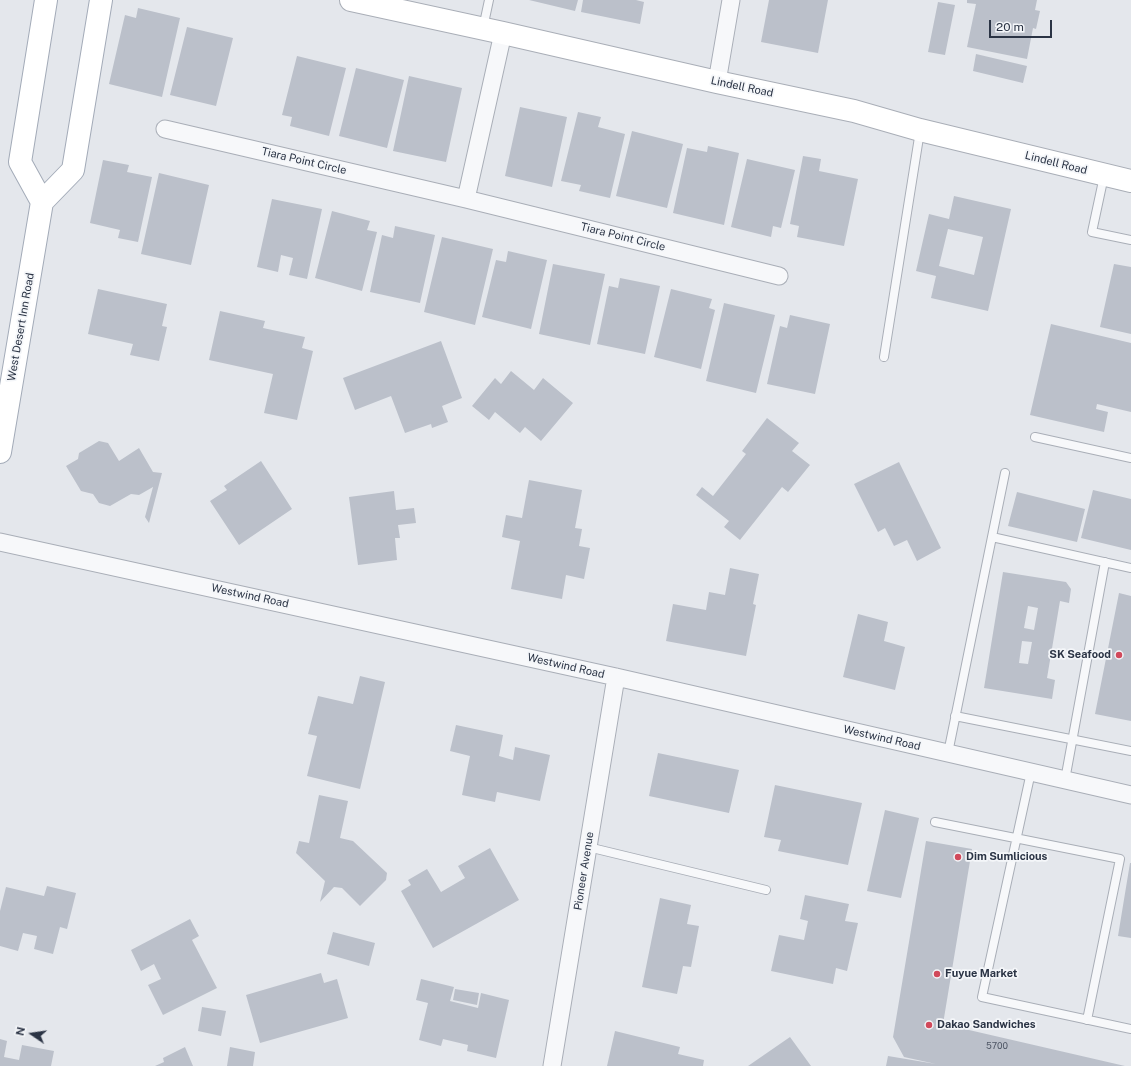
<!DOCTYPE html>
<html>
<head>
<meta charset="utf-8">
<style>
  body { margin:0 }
  #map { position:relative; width:1131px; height:1066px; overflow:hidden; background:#e4e7ec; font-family:"Public Sans",sans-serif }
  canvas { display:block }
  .north { position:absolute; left:12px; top:1014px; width:40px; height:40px; -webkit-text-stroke:3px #f4f6f9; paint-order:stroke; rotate:283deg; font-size:11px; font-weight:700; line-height:16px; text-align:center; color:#2b3445 }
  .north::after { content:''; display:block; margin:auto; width:14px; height:18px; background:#2b3445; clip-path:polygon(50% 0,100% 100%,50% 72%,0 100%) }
  .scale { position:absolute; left:989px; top:20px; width:63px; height:18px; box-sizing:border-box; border:2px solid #2b3445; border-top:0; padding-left:5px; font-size:12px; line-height:14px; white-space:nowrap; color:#2b3445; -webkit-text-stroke:3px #f4f6f9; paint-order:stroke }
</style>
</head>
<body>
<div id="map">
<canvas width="1131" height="1066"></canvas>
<div class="north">N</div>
<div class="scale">20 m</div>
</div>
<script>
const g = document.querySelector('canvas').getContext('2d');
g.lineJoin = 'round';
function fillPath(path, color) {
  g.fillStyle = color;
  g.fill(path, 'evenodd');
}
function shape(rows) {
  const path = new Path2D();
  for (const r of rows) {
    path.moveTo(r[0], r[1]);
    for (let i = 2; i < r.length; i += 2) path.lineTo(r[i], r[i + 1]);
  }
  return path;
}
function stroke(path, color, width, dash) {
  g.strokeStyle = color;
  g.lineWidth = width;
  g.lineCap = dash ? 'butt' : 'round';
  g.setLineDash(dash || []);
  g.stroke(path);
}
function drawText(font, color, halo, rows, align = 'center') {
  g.font = font + ' "Public Sans",sans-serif';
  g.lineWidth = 3.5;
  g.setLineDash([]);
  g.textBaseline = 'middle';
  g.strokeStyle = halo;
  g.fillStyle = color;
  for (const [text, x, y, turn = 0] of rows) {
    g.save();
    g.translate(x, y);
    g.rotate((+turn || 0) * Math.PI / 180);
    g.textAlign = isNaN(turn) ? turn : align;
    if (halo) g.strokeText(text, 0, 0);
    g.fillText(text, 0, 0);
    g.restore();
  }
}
const building = shape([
  [529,0,578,0,575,11],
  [583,0,636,0,644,2,640,24,581,12],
  [769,0,828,0,818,53,761,42],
  [967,0,1037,0,1035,10,1040,11,1036,29,1033,28,1027,59,967,47,976,4,967,3],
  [938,2,955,5,945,55,928,52],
  [138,8,180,18,162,97,109,84,125,15,136,18],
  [187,27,233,38,216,106,170,95],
  [976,54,1027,66,1023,83,973,71],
  [297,56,346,68,329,136,290,126,292,117,282,115],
  [356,68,404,80,387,148,339,136],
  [409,76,462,88,446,162,393,151],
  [520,107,567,117,552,187,505,176],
  [578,112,601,117,598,127,625,134,610,198,579,191,581,185,561,181],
  [632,131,683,144,667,208,616,196],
  [708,146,739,153,724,225,673,213,687,148,707,152],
  [803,156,821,159,819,171,858,179,844,246,797,237,799,226,790,224],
  [747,159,795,170,781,228,773,226,771,237,731,227],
  [103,160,129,165,127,172,152,177,138,242,118,238,120,230,90,223],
  [159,173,209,185,191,265,141,254],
  [954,196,1011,209,988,311,931,298,936,276,916,271,929,214,949,219],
  [948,229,983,237,974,275,939,266],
  [272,199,322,209,307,279,289,275,293,258,281,255,278,272,257,267],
  [332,211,370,221,367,230,377,232,362,291,315,278],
  [395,226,435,235,420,303,370,292,382,235,393,238],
  [442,237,493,249,475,325,424,312],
  [508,251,547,260,531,329,482,317,496,260,506,262],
  [553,264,605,274,590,345,539,334],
  [1114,264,1131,267,1131,334,1100,327],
  [620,278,660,286,645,354,597,344,609,286,618,288],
  [98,289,167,304,162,326,167,327,159,361,130,355,133,344,88,334],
  [671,289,712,299,709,308,715,310,701,369,654,357],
  [724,303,775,315,756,393,706,381],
  [220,311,265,321,263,328,305,337,302,348,313,351,297,420,264,413,273,374,209,360],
  [790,315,830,324,815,394,767,384,780,326,787,328],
  [1051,324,1131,343,1131,412,1097,404,1096,409,1108,412,1104,432,1030,415],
  [441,341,462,398,442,406,448,422,432,428,431,424,405,433,391,396,355,410,343,378],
  [511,371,534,390,543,378,573,403,541,441,525,427,520,433,495,412,489,420,472,406,495,378,501,384],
  [767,418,799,443,792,451,810,465,788,492,782,487,740,540,724,527,729,521,696,495,702,487,713,496,746,454,742,451],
  [99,441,108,443,119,461,139,448,153,472,162,473,149,523,145,517,153,487,139,495,131,494,110,506,99,503,93,494,81,491,66,466,78,459,79,453],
  [261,461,292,509,239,545,210,501,227,490,224,486],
  [899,462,941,548,917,561,907,540,894,546,885,528,878,532,854,484],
  [529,480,582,490,575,528,582,529,579,546,590,548,584,579,566,575,562,599,511,589,520,541,502,537,506,515,522,518],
  [1093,490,1131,499,1131,550,1081,538],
  [394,491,396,510,414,508,416,523,398,525,400,538,395,538,397,560,358,565,349,497],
  [1017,492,1085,509,1077,542,1008,526],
  [730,568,759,574,753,604,756,605,746,656,666,641,673,604,706,610,709,592,725,595],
  [1003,572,1066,582,1071,589,1069,603,1060,601,1047,678,1055,680,1052,699,984,688],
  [1028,606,1038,608,1034,630,1024,628],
  [1022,641,1032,642,1028,664,1019,663],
  [1119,593,1131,596,1131,721,1095,714],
  [858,614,888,622,884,641,905,647,895,690,843,677],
  [360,676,385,682,360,789,307,776,317,736,308,734,318,696,353,704],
  [456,725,503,735,499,756,513,760,515,747,550,755,540,801,497,792,495,802,462,795,470,756,450,751],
  [658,753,739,770,729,813,649,796],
  [775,785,862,803,848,865,778,851,781,840,764,837],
  [319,795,348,801,340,838,353,841,387,873,386,880,360,906,342,888,334,887,320,902,325,881,296,853,299,841,309,843],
  [885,810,919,818,901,898,867,891],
  [926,841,972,849,943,1024,1125,1066,886,1066,888,1056,936,1064,904,1057,893,1037],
  [490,848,519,900,433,948,401,891,411,885,408,880,427,869,441,892,465,878,458,866],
  [1130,863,1131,863,1131,938,1118,936],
  [47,886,76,893,67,929,60,927,53,954,34,949,37,936,23,933,18,951,0,946,0,911,6,887,44,896],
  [805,895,849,904,845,921,858,923,847,971,836,968,833,984,771,971,779,935,804,940,808,921,800,919],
  [660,898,691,905,687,924,699,926,691,967,683,966,677,994,642,987],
  [190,919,199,936,192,940,217,988,163,1015,148,985,161,979,154,964,141,971,131,950],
  [333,932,375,943,369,966,327,954],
  [321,973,324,983,337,979,348,1018,260,1043,246,995],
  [421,979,454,987,450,1001,478,1008,481,993,509,1000,496,1058,467,1051,468,1045,443,1039,441,1046,419,1040,428,1003,416,1000],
  [455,989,479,993,477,1005,453,1000],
  [202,1007,226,1011,221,1036,198,1031],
  [615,1031,680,1047,678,1054,704,1060,703,1066,607,1066],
  [790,1037,811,1066,748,1066],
  [0,1039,7,1041,4,1057,19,1060,22,1045,54,1051,51,1066,0,1066],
  [185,1047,193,1066,155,1066,164,1062,163,1058],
  [230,1047,255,1052,253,1066,227,1066]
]);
const lane = shape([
  [483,28,489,0],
  [1104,176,1092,232,1131,240],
  [884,357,920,131],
  [1035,437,1131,458],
  [992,537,1131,568],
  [955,716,1131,751],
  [948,753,1005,473],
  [1031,772,982,997,1131,1029],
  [1065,780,1105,562],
  [935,822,1120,859,1087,1020],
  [588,847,766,890]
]);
const street = shape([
  [717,82,731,0],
  [165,129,466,199,779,276],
  [466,199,503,33],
  [0,542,616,677,1131,795],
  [552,1066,616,677]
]);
const secondary = shape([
  [351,0,503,33,717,82,854,111,920,130,1131,181]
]);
const primary = shape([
  [42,202,20,162,46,0],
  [0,452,42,202,73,170,101,0]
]);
const markers = [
  [1119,655,4,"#d1495b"],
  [958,857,4,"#d1495b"],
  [937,974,4,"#d1495b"],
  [929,1025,4,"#d1495b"]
];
const numberNames = [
  ["5700",997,1046]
];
const streetNames = [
  ["Lindell Road",742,87,12],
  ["Tiara Point Circle",304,161,13],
  ["Lindell Road",1056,163,14],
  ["Tiara Point Circle",623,237,14],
  ["West Desert Inn Road",21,327,-80],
  ["Westwind Road",250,596,12],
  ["Westwind Road",566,666,13],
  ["Westwind Road",882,738,13],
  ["Pioneer Avenue",584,871,-81]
];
const poiNames = [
  ["SK Seafood",1111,655,"right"],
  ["Dim Sumlicious",966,857],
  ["Fuyue Market",945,974],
  ["Dakao Sandwiches",937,1025]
];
fillPath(building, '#bbc0ca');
stroke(lane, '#a9aeb7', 10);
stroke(street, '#a9aeb7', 19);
stroke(secondary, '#a9aeb7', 24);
stroke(primary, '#a3abb8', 24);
stroke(lane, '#f7f8fa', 8);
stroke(street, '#f7f8fa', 17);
stroke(secondary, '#fff', 22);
stroke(primary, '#fff', 22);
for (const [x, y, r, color] of markers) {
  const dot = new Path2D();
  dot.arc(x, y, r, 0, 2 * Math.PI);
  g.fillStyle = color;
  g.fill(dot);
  stroke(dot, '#f4f6f9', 1.5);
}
drawText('9px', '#4f5766', null, numberNames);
drawText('11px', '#2b3445', '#f4f6f9', streetNames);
drawText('bold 11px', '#2b3445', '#f4f6f9', poiNames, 'left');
</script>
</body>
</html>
